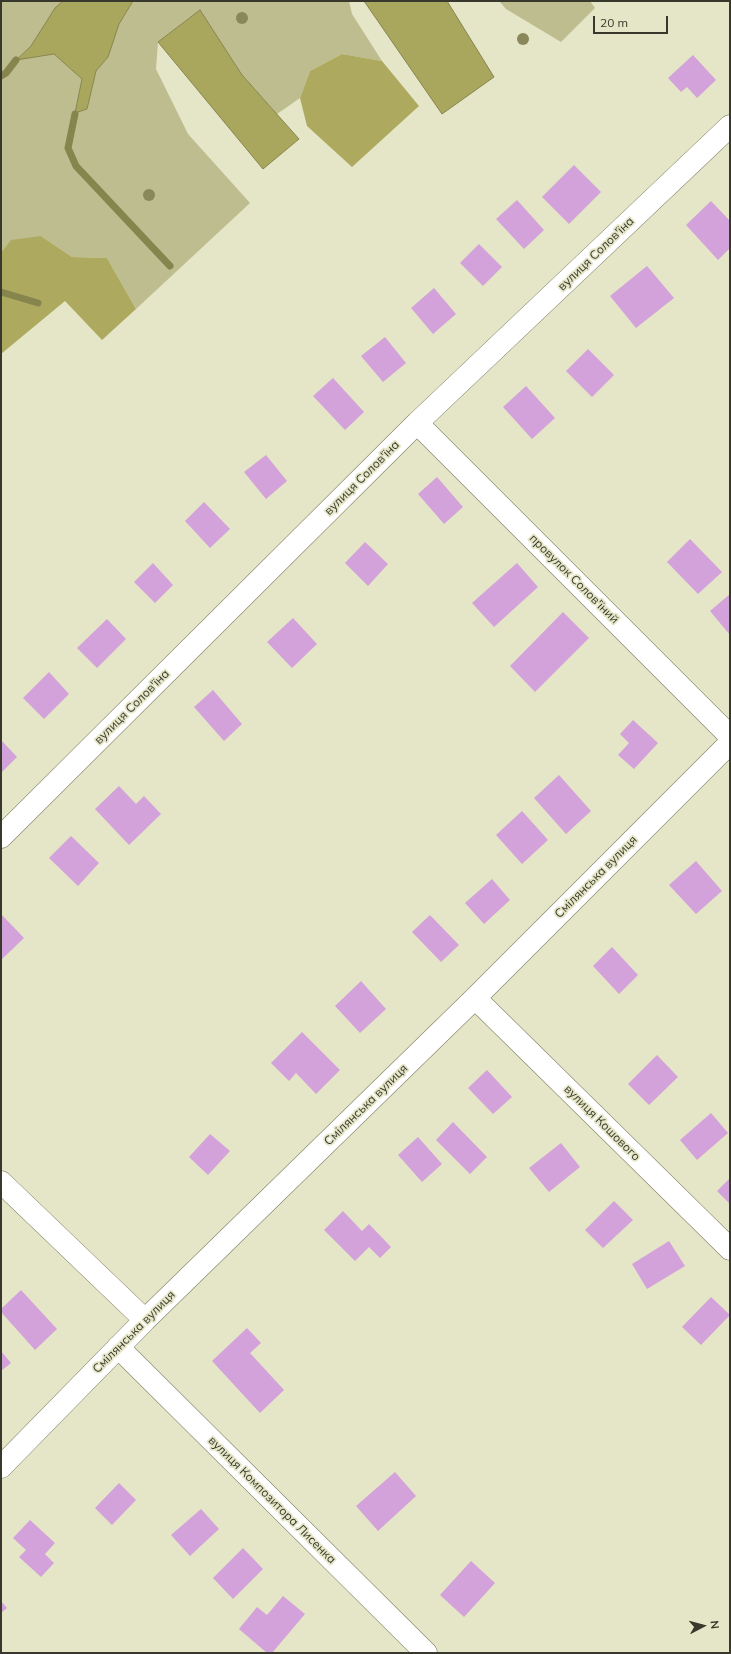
<!DOCTYPE html>
<html>
<head>
<meta charset="utf-8">
<style>
  body { margin:0 }
  #map { position:relative; width:731px; height:1654px; overflow:hidden; background:#e5e5c7; font-family:Mulish,sans-serif }
  canvas { display:block }
  .frame { position:absolute; inset:0; border:2px solid #38382c; pointer-events:none }
  .north { position:absolute; left:683px; top:1606px; width:40px; height:40px; -webkit-text-stroke:3px #e5e5c7; paint-order:stroke; rotate:84deg; font-size:11px; font-weight:700; line-height:16px; text-align:center; color:#38382c }
  .north::after { content:''; display:block; margin:auto; width:14px; height:18px; background:#38382c; clip-path:polygon(50% 0,100% 100%,50% 72%,0 100%) }
  .scale { position:absolute; left:593px; top:16px; width:75px; height:18px; box-sizing:border-box; border:2px solid #38382c; border-top:0; padding-left:5px; font-size:12px; line-height:14px; white-space:nowrap; color:#38382c; -webkit-text-stroke:3px #e5e5c7; paint-order:stroke }
</style>
</head>
<body>
<div id="map">
<canvas width="731" height="1654"></canvas>
<div class="frame"></div>
<div class="north">N</div>
<div class="scale">20 m</div>
</div>
<script>
const g = document.querySelector('canvas').getContext('2d');
g.lineJoin = 'round';
function fillPath(path, color) {
  g.fillStyle = color;
  g.fill(path, 'evenodd');
}
function shape(rows) {
  const path = new Path2D();
  for (const r of rows) {
    path.moveTo(r[0], r[1]);
    for (let i = 2; i < r.length; i += 2) path.lineTo(r[i], r[i + 1]);
  }
  return path;
}
function stroke(path, color, width, dash) {
  g.strokeStyle = color;
  g.lineWidth = width;
  g.lineCap = dash ? 'butt' : 'round';
  g.setLineDash(dash || []);
  g.stroke(path);
}
function drawText(font, color, halo, rows, align = 'center') {
  g.font = font + ' Mulish,sans-serif';
  g.lineWidth = 3.5;
  g.setLineDash([]);
  g.textBaseline = 'middle';
  g.strokeStyle = halo;
  g.fillStyle = color;
  for (const [text, x, y, turn = 0] of rows) {
    g.save();
    g.translate(x, y);
    g.rotate((+turn || 0) * Math.PI / 180);
    g.textAlign = isNaN(turn) ? turn : align;
    if (halo) g.strokeText(text, 0, 0);
    g.fillText(text, 0, 0);
    g.restore();
  }
}
const green = shape([
  [1,1,63,1,55,8,31,46,16,59,54,54,82,79,75,113,87,109,96,71,108,57,119,24,133,1,349,1,352,14,382,61,342,54,310,71,300,98,277,114,242,75,200,10,158,42,156,69,188,134,250,203,136,309,107,258,72,257,41,236,1,253],
  [499,1,590,1,595,8,561,42,506,9]
]);
const forest = shape([
  [342,54,382,61,419,106,352,167,307,126,300,98,310,71],
  [41,236,72,257,107,258,136,309,102,340,65,301,1,354,1,253,11,240]
]);
const water = shape([
  [63,1,133,1,119,24,108,57,96,71,87,109,75,113,82,79,54,54,16,60,31,46,55,8,63,1],
  [364,1,447,1,494,77,442,114,364,1],
  [200,10,242,75,299,139,263,169,158,42,200,10]
]);
const stream = shape([
  [1,76,6,73,16,60],
  [75,114,68,148,76,166,170,266],
  [1,292,38,303]
]);
const building = shape([
  [693,55,716,80,697,98,687,87,681,92,668,78],
  [574,165,601,192,569,224,542,197],
  [517,200,544,230,524,249,496,219],
  [711,201,730,221,730,248,718,260,686,225],
  [479,244,502,267,483,286,460,263],
  [647,266,674,298,636,328,610,296],
  [434,288,456,314,433,334,411,308],
  [385,337,406,363,383,382,361,356],
  [588,349,614,375,592,397,566,371],
  [333,378,364,412,345,430,313,396],
  [526,386,555,418,532,439,503,407],
  [266,455,287,481,266,499,244,472],
  [437,477,463,507,444,524,418,494],
  [204,502,230,529,210,548,185,521],
  [690,539,722,572,698,594,667,562],
  [365,542,388,564,368,586,345,563],
  [153,563,173,585,155,603,134,582],
  [517,563,538,587,494,627,472,603],
  [730,594,730,635,710,611],
  [563,612,589,638,535,692,510,666],
  [293,618,317,644,292,668,267,642],
  [107,619,126,639,97,668,77,648],
  [49,672,69,694,44,719,23,698],
  [213,690,242,724,224,741,194,707],
  [633,720,658,743,634,769,618,755,629,743,620,734],
  [1,740,17,757,1,773],
  [559,775,591,811,566,834,534,798],
  [119,786,136,804,144,796,161,814,129,845,95,809],
  [522,811,548,840,522,864,496,835],
  [71,836,99,863,78,886,49,858],
  [696,861,722,891,696,914,669,885],
  [492,879,510,900,484,924,465,903],
  [1,914,24,938,1,960],
  [430,915,459,945,441,962,412,932],
  [612,947,638,975,619,994,593,966],
  [361,981,386,1009,360,1033,335,1006],
  [302,1032,340,1070,316,1094,296,1073,289,1081,271,1063],
  [657,1055,678,1077,649,1105,628,1084],
  [487,1070,512,1097,493,1114,468,1088],
  [711,1113,728,1133,697,1160,680,1140],
  [453,1122,487,1157,470,1174,436,1140],
  [210,1134,230,1151,208,1175,189,1157],
  [418,1137,442,1164,422,1182,398,1155],
  [561,1143,580,1167,549,1192,529,1168],
  [730,1178,730,1204,717,1191],
  [614,1201,633,1220,603,1248,585,1230],
  [343,1211,362,1231,369,1224,391,1247,380,1258,369,1247,355,1261,324,1230],
  [669,1241,685,1266,647,1289,632,1264],
  [21,1290,57,1329,35,1350,1,1312,1,1309],
  [711,1297,730,1315,701,1345,682,1327],
  [247,1328,261,1343,250,1353,284,1390,260,1413,212,1361],
  [1,1351,11,1363,1,1371],
  [395,1472,416,1496,378,1531,356,1506],
  [119,1483,136,1500,112,1525,95,1508],
  [201,1509,219,1529,190,1556,171,1535],
  [30,1520,55,1543,45,1554,54,1563,41,1577,19,1557,26,1550,13,1538],
  [243,1548,263,1569,233,1599,213,1578],
  [471,1561,495,1583,464,1617,440,1595],
  [283,1596,305,1614,272,1653,267,1653,239,1629,257,1607,267,1615],
  [1,1601,7,1608,1,1613]
]);
const minor = shape([
  [417,423,730,736],
  [1,837,417,423,730,126],
  [475,998,730,1249],
  [1,1182,145,1320],
  [118,1347,426,1653],
  [1,1467,145,1320,475,998,730,743]
]);
const trees = [
  [242,18],
  [523,39],
  [149,195]
];
const streetNames = [
  ["вулиця Солов'їна",596,254,-44],
  ["вулиця Солов'їна",362,478,-45],
  ["провулок Солов'їний",574,579,45],
  ["вулиця Солов'їна",132,707,-45],
  ["Смілянська вулиця",596,877,-45],
  ["Смілянська вулиця",366,1105,-44],
  ["вулиця Кошового",602,1123,45],
  ["Смілянська вулиця",134,1332,-45],
  ["вулиця Композитора Лисенка",272,1500,45]
];
fillPath(green, '#bebd8f');
fillPath(forest, '#adaa60');
fillPath(water, '#a9a65d');
stroke(water, '#87854e', 1);
stroke(stream, '#87854e', 7);
fillPath(building, '#d3a2da');
stroke(minor, '#7f7e64', 23);
stroke(minor, '#fff', 22);
g.fillStyle = '#8a885a';
for (const [x, y] of trees) {
  g.beginPath();
  g.arc(x, y, 6, 0, 2 * Math.PI);
  g.fill();
}
drawText('12px', '#38382c', '#e5e5c7', streetNames);
</script>
</body>
</html>
